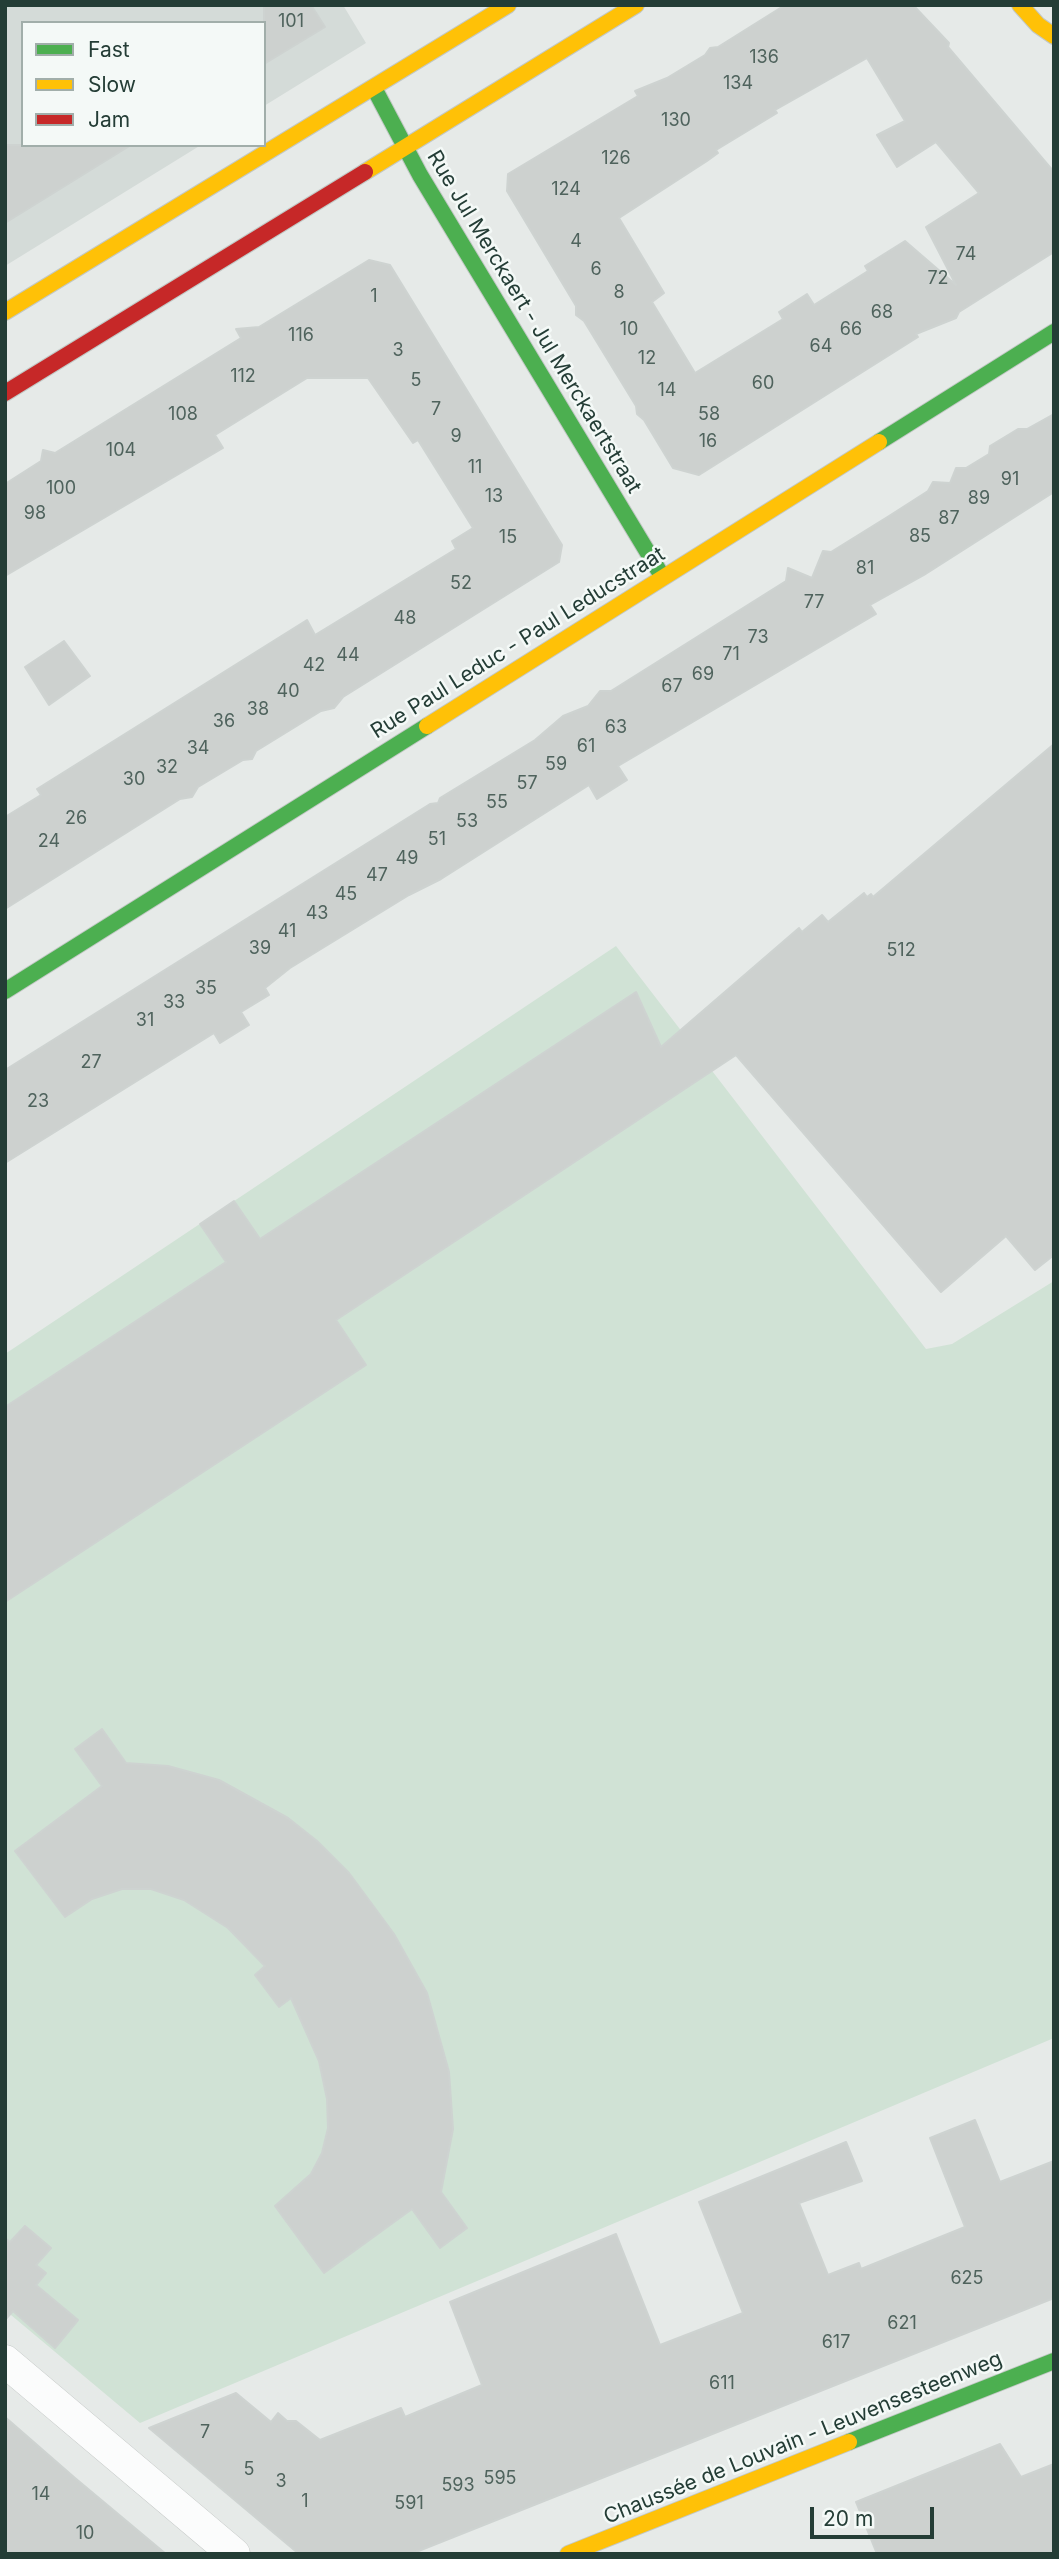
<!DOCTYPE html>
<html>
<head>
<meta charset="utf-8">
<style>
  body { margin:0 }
  #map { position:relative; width:1059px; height:2559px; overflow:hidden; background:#e6eae8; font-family:Inter,sans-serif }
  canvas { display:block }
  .frame { position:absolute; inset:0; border:7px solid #243d36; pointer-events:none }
  .legend { position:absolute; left:21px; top:21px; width:245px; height:126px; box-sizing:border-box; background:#f4f9f7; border:2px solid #a1aeaa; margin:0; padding:9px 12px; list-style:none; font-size:21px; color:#243d36 }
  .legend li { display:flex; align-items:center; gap:14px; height:35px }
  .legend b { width:35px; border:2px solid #a1aeaa }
  .scale { position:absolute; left:810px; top:2507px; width:124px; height:32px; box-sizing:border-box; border:4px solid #243d36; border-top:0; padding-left:9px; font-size:21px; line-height:24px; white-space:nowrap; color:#243d36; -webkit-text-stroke:5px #f4f9f7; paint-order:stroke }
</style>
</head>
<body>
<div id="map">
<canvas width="1059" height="2559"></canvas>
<div class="frame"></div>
<ul class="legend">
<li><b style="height:9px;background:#4caf50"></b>Fast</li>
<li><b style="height:9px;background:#ffc107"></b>Slow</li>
<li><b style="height:9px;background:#c62828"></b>Jam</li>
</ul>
<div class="scale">20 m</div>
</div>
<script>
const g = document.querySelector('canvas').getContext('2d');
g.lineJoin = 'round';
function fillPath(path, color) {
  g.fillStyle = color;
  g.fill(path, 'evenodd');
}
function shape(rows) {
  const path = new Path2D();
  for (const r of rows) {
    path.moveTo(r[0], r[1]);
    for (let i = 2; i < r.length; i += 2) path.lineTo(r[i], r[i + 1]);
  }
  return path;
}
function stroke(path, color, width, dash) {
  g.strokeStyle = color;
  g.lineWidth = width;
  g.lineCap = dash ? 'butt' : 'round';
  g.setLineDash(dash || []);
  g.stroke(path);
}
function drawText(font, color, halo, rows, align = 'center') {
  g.font = font + ' Inter,sans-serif';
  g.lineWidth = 5;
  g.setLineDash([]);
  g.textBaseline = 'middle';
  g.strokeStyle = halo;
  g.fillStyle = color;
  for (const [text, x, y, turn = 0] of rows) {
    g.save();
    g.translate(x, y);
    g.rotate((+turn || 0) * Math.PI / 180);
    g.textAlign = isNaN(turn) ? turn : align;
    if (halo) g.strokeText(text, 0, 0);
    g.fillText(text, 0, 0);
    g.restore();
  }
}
const built = shape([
  [5,5,343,5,366,43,264,106,264,23,23,23,23,145,201,145,5,266]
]);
const green = shape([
  [616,946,926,1349,952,1344,1054,1281,1054,2038,140,2423,5,2310,5,1354]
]);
const building = shape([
  [264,5,311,5,325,27,264,64,264,5],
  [785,5,913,5,949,43,948,47,1054,172,1054,252,959,312,956,318,916,334,918,337,699,475,673,468,644,420,637,414,636,406,584,321,576,315,576,306,507,191,508,174,638,96,635,91,667,78,705,55,710,48,718,47,785,5],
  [867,58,905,121,877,135,897,167,936,142,979,193,926,227,956,285,905,241,865,266,868,271,814,305,807,294,779,312,783,319,695,373,652,302,664,293,619,218,707,161,718,153,716,150,777,113,775,110,867,58],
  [5,145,131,145,5,223,5,145],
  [369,260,390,265,562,545,559,562,343,697,334,708,321,711,256,751,252,759,243,760,198,787,192,797,180,799,5,909,5,817,41,795,37,789,307,620,315,635,456,549,452,541,473,528,418,440,413,443,368,378,307,378,215,435,223,448,5,576,5,484,41,461,43,450,55,453,241,338,236,329,259,327,369,260],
  [1054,414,1054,492,924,575,870,605,876,614,618,766,627,780,597,799,589,785,441,879,409,895,290,968,265,988,269,995,241,1012,249,1025,220,1043,214,1033,5,1163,5,1070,430,804,438,803,440,798,535,740,563,716,588,706,600,691,611,691,786,581,788,568,812,578,823,551,831,552,889,516,928,491,933,482,950,483,956,468,966,468,989,454,990,446,1018,429,1027,429,1054,414],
  [64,641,90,676,49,705,25,667,64,641],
  [1054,744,1054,1255,1035,1270,1006,1236,941,1292,736,1055,336,1320,366,1365,5,1602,5,1407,226,1262,200,1224,234,1201,260,1239,636,992,661,1047,799,928,802,932,822,915,828,922,864,893,867,897,871,894,873,897,1054,744],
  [102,1729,126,1763,168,1766,219,1780,288,1818,317,1841,349,1873,394,1934,427,1993,449,2072,453,2129,441,2192,467,2228,440,2248,412,2209,324,2273,275,2206,311,2174,322,2153,328,2128,327,2099,319,2061,291,1998,279,2007,255,1975,265,1966,228,1928,184,1900,151,1889,122,1889,92,1899,65,1917,15,1851,102,1786,75,1749,102,1729],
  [975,2120,1000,2182,1054,2161,1054,2298,411,2554,299,2554,149,2428,236,2393,271,2422,278,2413,287,2421,296,2421,320,2440,401,2408,405,2417,482,2385,450,2302,616,2234,660,2345,743,2313,699,2202,846,2142,862,2181,799,2203,828,2275,859,2263,861,2269,965,2227,930,2138,975,2120],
  [25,2226,51,2248,36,2265,46,2273,36,2285,78,2320,55,2348,13,2311,5,2320,5,2238,10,2242,25,2226],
  [5,2417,75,2478,166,2554,5,2554,5,2417],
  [1000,2444,1021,2477,1054,2464,1054,2554,877,2554,856,2502,1000,2444]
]);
const street = shape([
  [5,2361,234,2554]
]);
const fast = shape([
  [374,88,420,175,662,576],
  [879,442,1054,332],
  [5,991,427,726],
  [849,2442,1054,2361]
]);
const slow = shape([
  [1020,5,1038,25,1054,36],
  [365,172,636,5],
  [5,312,508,5],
  [427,726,879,442],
  [568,2554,849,2442]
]);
const jam = shape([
  [5,393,365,172]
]);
const numberNames = [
  ["101",291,22],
  ["136",764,58],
  ["134",738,84],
  ["130",676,121],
  ["126",616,159],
  ["124",566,190],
  ["4",576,242],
  ["74",966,255],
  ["6",596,270],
  ["72",938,279],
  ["8",619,293],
  ["1",374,297],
  ["68",882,313],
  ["10",629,330],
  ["66",851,330],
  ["116",301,336],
  ["64",821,347],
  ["3",398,351],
  ["12",647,359],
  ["112",243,377],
  ["5",416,381],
  ["60",763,384],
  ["14",667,391],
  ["7",436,410],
  ["108",183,415],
  ["58",709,415],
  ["9",456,437],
  ["16",708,442],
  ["104",121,451],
  ["11",475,468],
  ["91",1010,480],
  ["100",61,489],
  ["13",494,497],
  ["89",979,499],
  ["98",35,514],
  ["87",949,519],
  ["85",920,537],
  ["15",508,538],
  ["81",865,569],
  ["52",461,584],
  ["77",814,603],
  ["48",405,619],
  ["73",758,638],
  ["71",731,655],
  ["44",348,656],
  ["42",314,666],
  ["69",703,675],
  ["67",672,687],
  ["40",288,692],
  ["38",258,710],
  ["36",224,722],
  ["63",616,728],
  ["61",586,747],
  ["34",198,749],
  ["59",556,765],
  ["32",167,768],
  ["30",134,780],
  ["57",527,784],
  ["55",497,803],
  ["26",76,819],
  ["53",467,822],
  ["51",437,840],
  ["24",49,842],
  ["49",407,859],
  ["47",377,876],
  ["45",346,895],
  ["43",317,914],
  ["41",287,932],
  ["39",260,949],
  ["512",901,951],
  ["35",206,989],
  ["33",174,1003],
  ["31",145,1021],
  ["27",91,1063],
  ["23",38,1102],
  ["625",967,2279],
  ["621",902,2324],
  ["617",836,2343],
  ["611",722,2384],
  ["7",205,2433],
  ["5",249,2470],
  ["595",500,2479],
  ["3",281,2482],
  ["593",458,2486],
  ["14",41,2495],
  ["1",305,2502],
  ["591",409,2504],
  ["10",85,2534]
];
const streetNames = [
  ["Rue Jul Merckaert - Jul Merckaertstraat",534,322,59],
  ["Rue Paul Leduc - Paul Leducstraat",518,643,-32],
  ["Chaussée de Louvain - Leuvensesteenweg",803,2438,-22]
];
fillPath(built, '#d4dbd8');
fillPath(green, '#d0e2d5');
fillPath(building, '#cdd1cf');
stroke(building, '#ced3d1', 2);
stroke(street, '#c3c7c5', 33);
stroke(fast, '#c2c8c5', 18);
stroke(slow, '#c2c8c5', 18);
stroke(jam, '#c2c8c5', 18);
stroke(street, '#fbfcfc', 32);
stroke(fast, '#4caf50', 16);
stroke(slow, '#ffc107', 16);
stroke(jam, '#c62828', 16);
drawText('18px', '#4f635d', null, numberNames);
drawText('21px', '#243d36', '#f4f9f7', streetNames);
</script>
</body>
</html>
